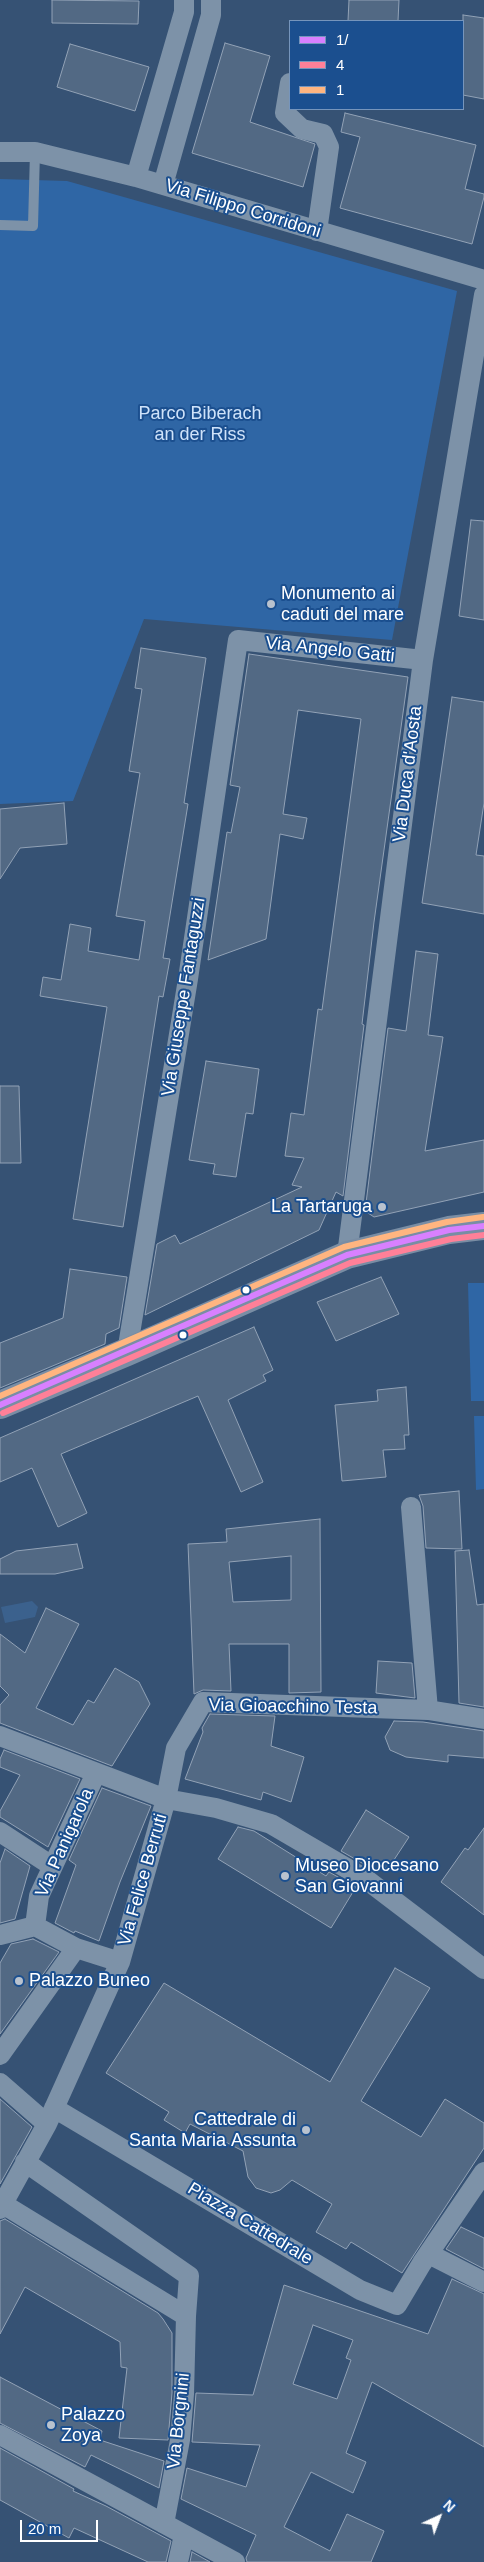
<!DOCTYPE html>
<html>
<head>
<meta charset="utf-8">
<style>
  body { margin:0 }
  #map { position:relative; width:484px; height:2562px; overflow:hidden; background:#365274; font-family:Helvetica,sans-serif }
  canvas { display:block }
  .legend { position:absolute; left:289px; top:20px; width:175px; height:90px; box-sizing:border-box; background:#1b4f8f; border:1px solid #7695bc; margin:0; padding:6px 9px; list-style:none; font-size:15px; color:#fff }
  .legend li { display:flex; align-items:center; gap:10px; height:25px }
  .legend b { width:25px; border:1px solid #7695bc }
  .north { position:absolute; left:414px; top:2492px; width:50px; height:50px; -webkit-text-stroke:4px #1b4f8f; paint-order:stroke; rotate:43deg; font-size:14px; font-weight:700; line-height:20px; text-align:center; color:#fff }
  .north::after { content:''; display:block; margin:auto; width:18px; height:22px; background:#fff; clip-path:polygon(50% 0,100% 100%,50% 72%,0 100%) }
  .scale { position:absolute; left:20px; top:2520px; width:78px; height:22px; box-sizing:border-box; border:2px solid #fff; border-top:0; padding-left:6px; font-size:15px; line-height:18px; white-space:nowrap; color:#fff; -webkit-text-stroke:4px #1b4f8f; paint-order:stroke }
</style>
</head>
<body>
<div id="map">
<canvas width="484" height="2562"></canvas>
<ul class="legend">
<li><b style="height:6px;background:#d880ff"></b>1/</li>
<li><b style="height:6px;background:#ff8098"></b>4</li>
<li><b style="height:6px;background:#ffb580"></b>1</li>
</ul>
<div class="north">N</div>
<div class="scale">20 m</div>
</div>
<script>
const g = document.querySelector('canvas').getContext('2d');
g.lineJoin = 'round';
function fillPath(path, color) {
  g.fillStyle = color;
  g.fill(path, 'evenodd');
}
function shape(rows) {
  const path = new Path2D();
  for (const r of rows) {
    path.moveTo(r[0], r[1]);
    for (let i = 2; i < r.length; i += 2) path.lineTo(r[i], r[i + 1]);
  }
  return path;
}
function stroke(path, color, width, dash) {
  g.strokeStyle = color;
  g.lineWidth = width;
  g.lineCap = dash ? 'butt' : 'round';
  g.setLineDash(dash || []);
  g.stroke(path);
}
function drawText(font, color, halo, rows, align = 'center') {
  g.font = font + ' Helvetica,sans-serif';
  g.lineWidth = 4;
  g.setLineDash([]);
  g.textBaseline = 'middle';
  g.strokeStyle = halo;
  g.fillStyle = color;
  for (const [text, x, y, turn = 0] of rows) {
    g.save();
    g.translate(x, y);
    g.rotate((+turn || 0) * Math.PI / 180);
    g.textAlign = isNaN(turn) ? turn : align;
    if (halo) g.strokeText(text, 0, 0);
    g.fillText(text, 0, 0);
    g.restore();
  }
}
const green = shape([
  [0,179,67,181,457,291,392,640,144,619,73,801,0,804],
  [468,1283,484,1283,484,1401,471,1401],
  [474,1416,484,1416,484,1489,476,1490]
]);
const water = shape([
  [32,1601,38,1607,35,1617,5,1623,1,1607]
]);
const building = shape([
  [52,0,139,1,138,24,52,23,52,0],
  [349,0,399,0,398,21,348,21,349,0],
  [463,15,484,18,484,99,463,95,463,15],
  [225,43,270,56,250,122,315,144,303,187,192,153,225,43],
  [70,44,149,67,135,111,57,87,70,44],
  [345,113,476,145,465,189,484,194,484,197,472,244,340,208,360,137,341,132,345,113],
  [471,520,484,521,484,620,459,616,471,520],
  [141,648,206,658,184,803,188,804,163,958,170,959,163,997,159,996,123,1227,73,1219,107,1007,40,996,43,977,61,980,70,924,91,928,88,951,139,960,145,921,116,916,140,773,129,771,142,689,135,688,141,648],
  [249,654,408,677,374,922,362,1024,364,1025,343,1196,336,1192,319,1230,145,1315,157,1244,175,1235,180,1244,302,1187,292,1185,304,1158,285,1156,291,1113,304,1115,318,1009,322,1010,361,719,298,710,283,814,307,818,303,839,280,834,266,939,208,960,227,832,231,833,240,787,230,785,249,654],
  [452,697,484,702,484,803,476,855,484,856,484,914,422,903,452,697],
  [64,803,67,844,20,848,0,879,0,809,64,803],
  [416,951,438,954,428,1035,443,1037,425,1151,484,1140,484,1192,374,1217,365,1211,388,1028,406,1031,416,951],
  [206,1061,259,1069,253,1114,246,1113,236,1177,213,1174,215,1164,189,1160,206,1061],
  [0,1086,19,1086,21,1163,0,1163,0,1086],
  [70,1269,127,1277,119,1328,106,1334,105,1344,0,1388,0,1343,63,1318,70,1269],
  [381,1277,399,1314,336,1341,317,1302,381,1277],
  [254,1327,273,1370,263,1375,266,1381,228,1400,263,1482,241,1492,198,1396,61,1454,87,1513,58,1527,32,1468,0,1482,0,1438,254,1327],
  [406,1387,409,1435,404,1435,405,1449,383,1450,386,1477,342,1481,335,1405,378,1401,377,1390,406,1387],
  [459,1491,462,1549,426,1548,423,1506,419,1495,459,1491],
  [320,1519,321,1692,289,1693,289,1644,229,1644,231,1691,203,1690,194,1694,188,1544,227,1542,226,1529,320,1519],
  [291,1556,291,1600,233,1602,229,1562,291,1556],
  [77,1544,83,1568,55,1574,0,1574,0,1559,16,1551,77,1544],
  [469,1550,477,1605,484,1604,484,1707,459,1703,455,1551,469,1550],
  [46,1608,79,1624,36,1708,73,1725,88,1700,94,1703,115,1668,139,1682,150,1704,112,1766,0,1723,0,1705,9,1695,0,1686,0,1634,25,1653,46,1608],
  [378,1661,412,1663,415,1698,376,1693,378,1661],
  [210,1714,275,1716,271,1746,304,1757,291,1802,263,1792,261,1800,185,1779,203,1732,202,1728,210,1714],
  [394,1721,423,1722,484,1731,484,1758,448,1755,448,1762,406,1757,390,1750,385,1737,394,1721],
  [4,1750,80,1779,48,1847,0,1817,0,1811,20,1775,0,1767,0,1759,4,1750],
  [102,1788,151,1806,120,1882,99,1941,75,1931,74,1933,55,1923,76,1865,69,1860,102,1788],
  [366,1810,409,1837,388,1869,373,1860,369,1867,341,1851,366,1810],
  [238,1827,254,1831,326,1876,329,1872,356,1887,331,1928,218,1859,238,1827],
  [484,1828,484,1915,441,1882,465,1848,468,1850,484,1828],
  [5,1849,30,1866,15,1919,0,1923,0,1863,5,1849],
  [33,1939,59,1952,0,2034,0,1963,11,1944,33,1939],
  [395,1968,430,1988,361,2101,421,2137,445,2099,484,2123,484,2148,402,2273,351,2242,346,2249,316,2232,332,2204,292,2180,280,2190,271,2193,256,2188,248,2177,243,2151,190,2124,185,2133,164,2120,169,2112,106,2073,164,1983,330,2082,395,1968],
  [0,2099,32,2127,0,2184,0,2099],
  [5,2219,158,2313,163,2319,172,2333,172,2393,168,2440,119,2438,127,2368,121,2367,120,2342,25,2287,0,2334,0,2221,5,2219],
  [461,2227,484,2238,484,2269,446,2249,461,2227],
  [452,2279,484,2294,484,2447,372,2382,346,2453,366,2462,353,2493,311,2472,284,2527,330,2551,347,2514,384,2531,371,2562,247,2562,246,2558,256,2535,181,2499,187,2468,246,2487,260,2445,192,2442,196,2393,253,2395,284,2285,428,2334,452,2279],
  [313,2325,353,2340,346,2358,351,2360,337,2399,293,2384,313,2325],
  [0,2377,102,2431,100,2440,164,2461,159,2488,91,2455,85,2467,0,2423,0,2377],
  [0,2448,74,2489,73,2491,106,2506,171,2541,166,2562,148,2562,74,2528,69,2538,0,2500,0,2448],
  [192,2552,210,2562,190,2562,192,2552]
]);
const lane = shape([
  [0,225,33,226,35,152]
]);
const street = shape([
  [290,83,285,113,302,129,323,134,329,147,317,231],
  [0,152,35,152,136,177,484,280],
  [136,177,184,12,184,0],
  [163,185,211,15,211,0],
  [347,1255,423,660,484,295],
  [127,1352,188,979,238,640,423,660],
  [411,1507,428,1710],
  [0,1736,166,1799,216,1808,271,1824,367,1880,484,1969],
  [0,1832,52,1866],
  [0,1935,35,1926],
  [76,1948,35,1926,39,1896,96,1773],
  [0,2055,76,1948,120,1962],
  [0,2083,47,2124],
  [54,2108,360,2290,397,2305,422,2263,484,2172],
  [3,2204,186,2316,189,2276,25,2162],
  [0,2209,47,2124,120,1962,166,1799,176,1748,203,1702,428,1710,484,1719],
  [429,2254,484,2282],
  [0,2435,235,2562],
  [164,2524,180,2440,184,2394,186,2316],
  [178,2562,184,2535]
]);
const secondary = shape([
  [0,1405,127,1352,347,1255,449,1230,484,1226]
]);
const bus1 = shape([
  [0,1405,347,1255,449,1230,484,1226]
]);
const bus2 = shape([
  [3,1413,350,1263,451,1239,484,1235]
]);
const bus3 = shape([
  [0,1396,344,1247,447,1222,483,1217]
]);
const markers = [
  [271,604,5,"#b9c2ce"],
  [382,1207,5,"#b9c2ce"],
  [246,1290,4.5,"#fff"],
  [183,1335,4.5,"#fff"],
  [285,1876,5,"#b9c2ce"],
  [19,1981,5,"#b9c2ce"],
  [306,2130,5,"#b9c2ce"],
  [51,2425,5,"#b9c2ce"]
];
const streetNames = [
  ["Via Filippo Corridoni",243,209,17],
  ["Via Angelo Gatti",330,650,6],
  ["Via Duca d'Aosta",408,774,-83],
  ["Via Giuseppe Fantaguzzi",184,997,-81],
  ["Via Gioacchino Testa",293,1707,1],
  ["Via Panigarola",65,1843,-66],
  ["Via Felice Berruti",143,1880,-74],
  ["Piazza Cattedrale",250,2224,31],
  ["Via Borgnini",179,2421,-84]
];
const parkNames = [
  ["Parco Biberach",200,414],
  ["an der Riss",200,435]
];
const poiNames = [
  ["Monumento ai",281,594],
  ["caduti del mare",281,615],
  ["La Tartaruga",372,1207,"right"],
  ["Museo Diocesano",295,1866],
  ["San Giovanni",295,1887],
  ["Palazzo Buneo",29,1981],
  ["Cattedrale di",296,2120,"right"],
  ["Santa Maria Assunta",296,2141,"right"],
  ["Palazzo",61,2415],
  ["Zoya",61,2436]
];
fillPath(green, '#2f66a5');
fillPath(water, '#3b618d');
fillPath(building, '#526984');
stroke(building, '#92a2b6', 1);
stroke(lane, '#7d92a8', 10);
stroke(street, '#7d92a8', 20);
stroke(secondary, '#798da4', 28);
stroke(bus1, '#d880ff', 6);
stroke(bus2, '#ff8098', 6);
stroke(bus3, '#ffb580', 6);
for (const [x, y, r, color] of markers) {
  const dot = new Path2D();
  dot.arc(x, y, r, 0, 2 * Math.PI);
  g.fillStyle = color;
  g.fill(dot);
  stroke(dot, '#1b4f8f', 2);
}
drawText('18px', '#fff', '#1b4f8f', streetNames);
drawText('18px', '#cfe3fa', '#1b4f8f', parkNames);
drawText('18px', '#fff', '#1b4f8f', poiNames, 'left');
</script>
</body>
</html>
